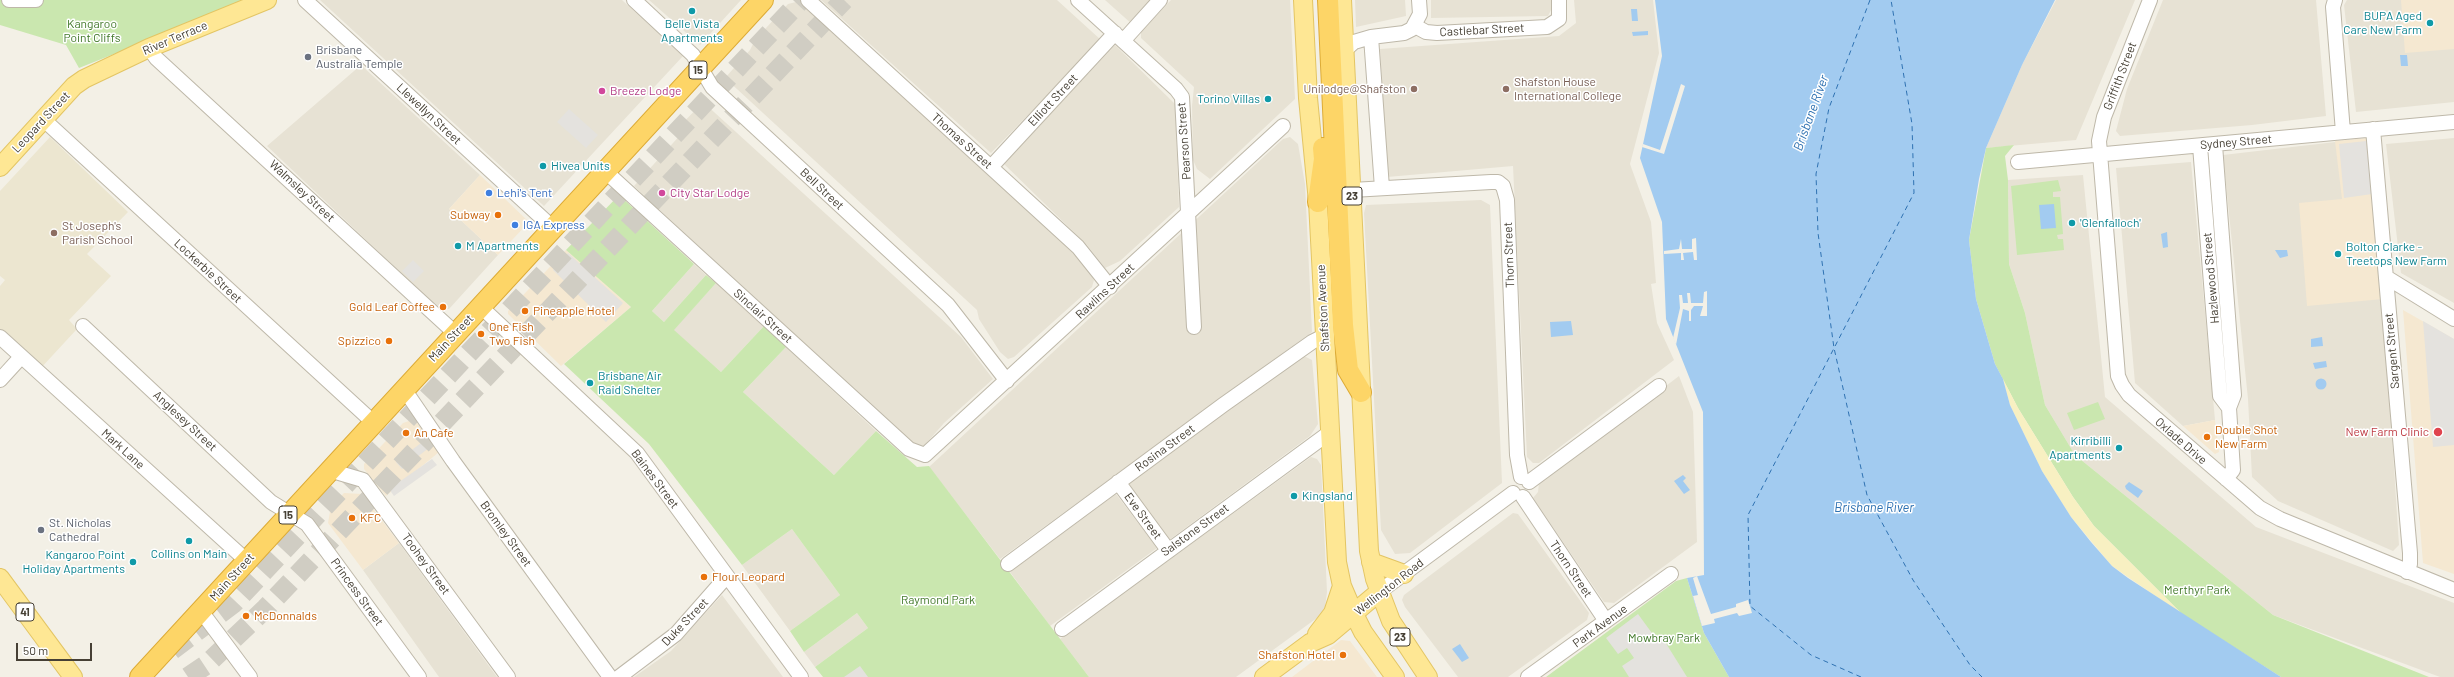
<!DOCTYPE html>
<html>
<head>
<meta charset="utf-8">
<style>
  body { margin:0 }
  #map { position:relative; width:2454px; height:677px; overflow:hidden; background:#f3f0e6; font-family:Barlow,sans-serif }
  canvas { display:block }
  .scale { position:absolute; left:16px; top:643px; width:76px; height:18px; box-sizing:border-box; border:2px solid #464035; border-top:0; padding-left:5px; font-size:12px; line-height:14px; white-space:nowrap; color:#464035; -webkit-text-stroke:3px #fff; paint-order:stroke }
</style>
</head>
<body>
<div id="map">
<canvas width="2454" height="677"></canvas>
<div class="scale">50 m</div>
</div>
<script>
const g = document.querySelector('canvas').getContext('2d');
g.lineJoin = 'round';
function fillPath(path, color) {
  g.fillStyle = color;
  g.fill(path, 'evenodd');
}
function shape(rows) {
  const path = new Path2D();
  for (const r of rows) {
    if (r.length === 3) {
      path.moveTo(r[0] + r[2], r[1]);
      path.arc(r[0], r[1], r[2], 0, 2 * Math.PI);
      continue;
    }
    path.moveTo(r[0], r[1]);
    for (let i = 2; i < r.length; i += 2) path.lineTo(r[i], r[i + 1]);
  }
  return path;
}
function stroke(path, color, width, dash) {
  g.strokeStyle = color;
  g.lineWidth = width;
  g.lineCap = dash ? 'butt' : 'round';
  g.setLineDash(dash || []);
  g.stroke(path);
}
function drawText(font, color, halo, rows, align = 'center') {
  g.font = font + ' Barlow,sans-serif';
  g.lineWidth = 3;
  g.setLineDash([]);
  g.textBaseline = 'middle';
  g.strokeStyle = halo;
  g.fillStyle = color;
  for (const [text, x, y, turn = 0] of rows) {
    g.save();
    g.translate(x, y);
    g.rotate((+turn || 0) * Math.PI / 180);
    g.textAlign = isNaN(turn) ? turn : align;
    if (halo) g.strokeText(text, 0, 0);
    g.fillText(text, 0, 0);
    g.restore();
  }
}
const residential = shape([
  [320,0,622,0,683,56,544,206],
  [649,0,741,0,700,45],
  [821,0,1057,0,1101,40,991,153],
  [1105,0,1156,0,1133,25],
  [1171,0,1290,0,1295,99,1210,179,1197,169,1193,160,1192,106,1194,87,1141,38,1141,32],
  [1355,0,1405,0,1406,16,1356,27],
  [1431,0,1551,0,1551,10,1548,16,1431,18],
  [1574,0,1653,0,1659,53,1630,164,1651,222,1656,283,1651,284,1657,323,1674,360,1539,463,1533,463,1527,457,1513,166,1387,177,1380,49,1559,36,1576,23],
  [2056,0,2135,0,2076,140,1986,148,2022,65],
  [2163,0,2316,0,2326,116,2252,125,2120,136,2116,131,2127,89],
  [2347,0,2454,0,2454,102,2356,112,2344,5],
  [796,2,803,6,1065,245,1087,268,1094,280,1092,287,1014,357,1008,359,1000,352,979,319,977,310,725,78,750,50,755,40,788,4],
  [1115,45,1175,104,1179,207,1120,261,1105,268,1087,245,1004,164],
  [361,65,480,175,449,209,498,255,449,309,439,309,267,146],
  [703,102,961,337,993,379,944,423,924,446,911,443,634,186,683,132,679,127],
  [1290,137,1298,144,1305,184,1312,332,1000,559,929,467,1283,139],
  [2370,138,2383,299,2399,545,2393,551,2278,501,2252,477,2248,399,2223,155],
  [2454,138,2454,303,2401,273,2386,144],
  [2191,162,2215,420,2183,426,2135,383,2116,168],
  [2083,175,2105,397,2256,527,2454,603,2454,677,2440,677,2273,615,2075,455,2045,405,2025,313,2009,264,2008,180],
  [1481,200,1490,205,1502,483,1410,553,1395,554,1381,530,1364,213,1366,205],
  [694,264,706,275,664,322,652,311],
  [716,283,764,326,721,372,673,330],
  [786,347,876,431,834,475,743,392],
  [1304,356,1312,360,1318,424,1310,436,1169,540,1128,483,1296,359],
  [1679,376,1693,412,1697,542,1614,603,1604,602,1533,498,1538,492,1539,483],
  [1311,457,1317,459,1321,465,1327,592,1325,607,1321,615,1236,677,1089,677,1060,639],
  [1116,494,1157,548,1050,626,1010,572],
  [1513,513,1518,514,1589,613,1587,620,1508,677,1458,677,1405,607,1402,600,1404,595],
  [792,529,840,595,790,631,742,565],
  [399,543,497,677,439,677,363,570],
  [722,595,783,677,634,677,671,651],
  [857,613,868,628,815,667,804,652]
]);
const commercial = shape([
  [2401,0,2454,0,2454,49,2405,53],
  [2370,138,2383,299,2307,306,2299,203,2342,199,2335,141],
  [480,175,529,222,498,255,449,209],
  [566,250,631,307,561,366,508,314,508,311],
  [2403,310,2454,339,2454,574,2423,563],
  [412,420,418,424,439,452,386,496,364,469,364,464,403,423],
  [2215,420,2219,452,2215,454,2183,426],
  [344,493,362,494,399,543,363,570,328,523,331,506],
  [1341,640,1350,641,1377,677,1292,677]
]);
const education = shape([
  [50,137,128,212,87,254,111,276,69,320,77,329,40,369,0,330,0,286,5,280,0,276,0,191]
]);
const green = shape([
  [0,0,249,0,79,68,66,45,0,25],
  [2014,145,2005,156,2008,180,2009,264,2025,313,2045,405,2075,455,2273,615,2429,677,2281,677,2183,615,2094,526,2073,497,2018,408,1995,364,1976,299,1969,240,1986,148],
  [2058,180,2061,191,2053,192,2053,197,2060,197,2063,234,2057,235,2058,239,2063,239,2064,250,2017,255,2011,186],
  [619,195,694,264,652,311,664,322,706,275,716,283,674,330,721,372,764,326,786,347,743,392,834,475,876,431,917,467,929,466,1089,677,823,677,815,667,868,628,857,613,804,652,790,631,840,595,792,529,742,565,649,444,564,364,631,307,566,250],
  [2098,402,2105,419,2074,430,2067,413],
  [1687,578,1704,633,1729,677,1546,677,1676,581]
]);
const sand = shape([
  [2003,379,2018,408,2073,497,2094,526,2183,615,2112,566,2071,517,2042,471,2010,405]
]);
const parking = shape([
  [569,109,598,135,586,148,557,122],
  [2366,141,2372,194,2344,198,2339,144],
  [568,253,623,303,606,322,553,270],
  [413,260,424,271,413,282,402,271],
  [2423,321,2454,339,2454,445,2433,447],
  [425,440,430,447,402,469,396,462],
  [432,459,437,465,394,496,389,489],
  [1638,614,1657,640,1662,637,1687,677,1629,677,1622,666,1634,658,1627,648,1618,654,1606,638],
  [860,666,868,677,844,677]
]);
const water = shape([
  [1655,0,2055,0,2022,65,1986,148,1979,179,1969,240,1976,299,1995,364,2003,379,2010,405,2042,471,2071,517,2091,542,2112,566,2128,578,2281,677,1729,677,1704,633,1687,578,1704,575,1703,412,1666,319,1662,222,1640,158,1662,56],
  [1631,9,1637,9,1638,21,1632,21],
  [1648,31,1648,35,1633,36,1632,32],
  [2400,55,2407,55,2408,66,2401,66],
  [2054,204,2056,228,2041,229,2039,205],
  [2167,232,2168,247,2163,248,2161,234],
  [2275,250,2287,250,2288,256,2280,258],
  [1571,321,1573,335,1551,337,1550,322],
  [2322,337,2323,346,2311,347,2311,339],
  [2326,361,2327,367,2315,369,2313,363],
  [2321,384,5.5],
  [1683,475,1686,478,1683,481,1690,490,1684,494,1674,481],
  [2129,482,2143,491,2138,498,2126,489,2125,486],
  [1460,644,1469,658,1462,662,1452,649]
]);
const pier = shape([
  [1681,84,1685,86,1664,154,1642,147,1643,144,1660,150],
  [1696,238,1697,260,1694,260,1693,252,1683,253,1684,260,1681,260,1681,253,1664,254,1664,251,1679,249,1681,239,1682,249,1692,249,1692,239],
  [1707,291,1707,316,1700,316,1703,306,1694,306,1691,310,1691,321,1689,321,1689,311,1683,309,1676,345,1673,338,1680,308,1679,295,1682,295,1683,303,1688,303,1687,293,1690,293,1691,303,1703,303,1704,292],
  [1697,576,1711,614,1736,607,1736,604,1748,600,1752,613,1739,616,1737,613,1714,619,1715,623,1702,626,1693,596,1698,595,1693,578]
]);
const ferry = shape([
  [1870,0,1829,108,1816,174,1818,233,1834,348,1867,495,1913,580,1970,665,1982,677],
  [1861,677,1811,655,1750,606,1748,515,1914,193,1912,124,1891,0]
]);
const highwayTunnel = shape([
  [172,650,234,603,801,0],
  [188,677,206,665,266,608,844,0]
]);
const minor = shape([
  [9,0,36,0],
  [305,0,553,228],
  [634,0,693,55,712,87,948,305,1007,381],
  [808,0,1078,247,1110,287],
  [1078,0,1176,89,1182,97,1194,327],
  [2150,0,2104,117,2099,141,2118,376,2122,385,2129,395,2260,508,2280,519,2454,590],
  [2335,0,2333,7,2343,132],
  [1415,26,1426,32,1437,33,1547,27,1559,19,1559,0],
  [1371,37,1382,188],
  [1123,41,1160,0],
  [149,48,156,58,455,333],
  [1344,51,1354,42,1371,37,1404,33,1412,29,1420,14,1419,0],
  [43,119,373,422],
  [2373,129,2410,553,2410,564,2407,572],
  [2215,145,2234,395,2229,408,2233,470,2226,479],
  [2200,146,2220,396,2229,408],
  [2018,162,2454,122],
  [991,167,1115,33],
  [605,171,909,449,925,455,1283,126],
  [1352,190,1491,182,1498,182,1503,186,1507,200,1517,455,1521,477],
  [2386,277,2454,319],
  [480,306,637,453,801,677],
  [83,326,271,502,307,524,419,677],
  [0,337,247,561],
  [0,380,21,357],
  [404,389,453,461,610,677],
  [329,470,363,480,508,677],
  [1118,482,1168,550],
  [1529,482,1659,386],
  [1523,497,1606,621],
  [1008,564,1223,405,1312,342,1324,336],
  [1379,592,1513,493],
  [201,611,250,677],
  [1062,629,1329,433],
  [619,677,676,634,727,576],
  [1528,677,1671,574]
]);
const major = shape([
  [1303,0,1308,98,1318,202,1337,562,1342,586,1354,614,1363,632,1395,677],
  [1342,0,1369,551,1375,579,1391,621,1428,677],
  [0,167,74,86,84,79,149,48,267,0],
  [1371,562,1404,574],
  [0,578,73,677],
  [1317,634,1333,613,1342,586],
  [1264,677,1310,643,1328,635,1379,592]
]);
const highway = shape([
  [1328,0,1343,325,1348,370,1361,392],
  [1318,202,1324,159,1323,148],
  [140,677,763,0]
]);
const markers = [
  [692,11,4,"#0f9aa8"],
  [2430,23,4,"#0f9aa8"],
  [308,57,4,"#6b7280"],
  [1414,89,4,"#8d6e63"],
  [1506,89,4,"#8d6e63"],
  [602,91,4,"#d1479c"],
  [1268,99,4,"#0f9aa8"],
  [543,166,4,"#0f9aa8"],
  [489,193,4,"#3f7fe0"],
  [662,193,4,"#d1479c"],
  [498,215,4,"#e8710a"],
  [2072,223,4,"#0f9aa8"],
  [515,225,4,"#3f7fe0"],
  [54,233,4,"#8d6e63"],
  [458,246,4,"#0f9aa8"],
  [2338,254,4,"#0f9aa8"],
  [443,307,4,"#e8710a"],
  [525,311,4,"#e8710a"],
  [481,334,4,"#e8710a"],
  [389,341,4,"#e8710a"],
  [590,383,4,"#0f9aa8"],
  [2438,432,5,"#e0444e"],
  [406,433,4,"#e8710a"],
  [2207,437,4,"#e8710a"],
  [2119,448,4,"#0f9aa8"],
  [1294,496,4,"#0f9aa8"],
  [352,518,4,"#e8710a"],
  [41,530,4,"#6b7280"],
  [189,541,4,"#0f9aa8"],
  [133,562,4,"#0f9aa8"],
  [704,577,4,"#e8710a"],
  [246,616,4,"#e8710a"],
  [1343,655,4,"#e8710a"]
];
const shields = [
  [698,70,18],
  [1352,196,20],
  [288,515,18],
  [25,612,18],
  [1400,637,20]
];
const shieldNames = [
  ["15",698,70],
  ["23",1352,196],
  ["15",288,515],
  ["41",25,612],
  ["23",1400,637]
];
const cultureNames = [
  ["BUPA Aged",2422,16,"right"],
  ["Care New Farm",2422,30,"right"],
  ["Belle Vista",692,24,"center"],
  ["Apartments",692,38,"center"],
  ["Torino Villas",1260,99,"right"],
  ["Hivea Units",551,166],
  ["'Glenfalloch'",2080,223],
  ["M Apartments",466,246],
  ["Bolton Clarke -",2346,247],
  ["Treetops New Farm",2346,261],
  ["Brisbane Air",598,376],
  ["Raid Shelter",598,390],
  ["Kirribilli",2111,441,"right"],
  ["Apartments",2111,455,"right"],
  ["Kingsland",1302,496],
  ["Collins on Main",189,554,"center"],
  ["Kangaroo Point",125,555,"right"],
  ["Holiday Apartments",125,569,"right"]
];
const parkNames = [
  ["Kangaroo",92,24],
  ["Point Cliffs",92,38],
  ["Merthyr Park",2197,590],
  ["Raymond Park",938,600],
  ["Mowbray Park",1664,638]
];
const streetNames = [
  ["Castlebar Street",1482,30,-3],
  ["River Terrace",175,38,-23],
  ["Griffith Street",2120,76,-69],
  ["Elliott Street",1053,100,-47],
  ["Llewellyn Street",429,114,43],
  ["Leopard Street",41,122,-47],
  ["Thomas Street",962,141,42],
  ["Pearson Street",1184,141,-94],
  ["Sydney Street",2236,142,-5],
  ["Bell Street",822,189,43],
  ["Walmsley Street",302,191,43],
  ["Thorn Street",1509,255,-92],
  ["Lockerbie Street",208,271,43],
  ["Hazlewood Street",2211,278,-95],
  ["Rawlins Street",1105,291,-43],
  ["Shafston Avenue",1323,308,-93],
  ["Sinclair Street",763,316,42],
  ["Main Street",451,338,-47],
  ["Sargent Street",2392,351,-95],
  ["Anglesey Street",185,421,43],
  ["Oxlade Drive",2181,441,41],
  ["Rosina Street",1165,448,-36],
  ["Mark Lane",123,449,42],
  ["Baines Street",655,479,53],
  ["Eve Street",1143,516,54],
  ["Salstone Street",1195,530,-36],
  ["Bromley Street",506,534,54],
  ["Toohey Street",426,564,54],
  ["Thorn Street",1571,569,56],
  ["Main Street",232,577,-48],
  ["Wellington Road",1389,587,-38],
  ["Princess Street",357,592,54],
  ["Duke Street",685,622,-46],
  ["Park Avenue",1600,626,-36]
];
const worshipNames = [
  ["Brisbane",316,50],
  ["Australia Temple",316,64],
  ["St. Nicholas",49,523],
  ["Cathedral",49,537]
];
const educationNames = [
  ["Shafston House",1514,82],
  ["International College",1514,96],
  ["Unilodge@Shafston",1406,89,"right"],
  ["St Joseph's",62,226],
  ["Parish School",62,240]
];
const hotelNames = [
  ["Breeze Lodge",610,91],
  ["City Star Lodge",670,193]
];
const shopNames = [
  ["Lehi's Tent",497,193],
  ["IGA Express",523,225]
];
const foodNames = [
  ["Subway",490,215,"right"],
  ["Gold Leaf Coffee",435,307,"right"],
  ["Pineapple Hotel",533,311],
  ["One Fish",489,327],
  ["Two Fish",489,341],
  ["Spizzico",381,341,"right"],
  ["Double Shot",2215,430],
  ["New Farm",2215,444],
  ["An Cafe",414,433],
  ["KFC",360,518],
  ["Flour Leopard",712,577],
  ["McDonnalds",254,616],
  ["Shafston Hotel",1335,655,"right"]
];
const healthNames = [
  ["New Farm Clinic",2429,432]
];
const waterNames = [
  ["Brisbane River",1811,113,-70],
  ["Brisbane River",1874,508]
];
fillPath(residential, '#e7e2d4');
fillPath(commercial, '#f5e8d1');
fillPath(education, '#ece6d0');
fillPath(green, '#cae7af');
fillPath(sand, '#f8f0c2');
fillPath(parking, '#e4e2de');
fillPath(water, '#a2cbf0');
fillPath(pier, '#f3f0e6');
stroke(ferry, '#2f72b2', 1, [5, 4]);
stroke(highwayTunnel, '#d0cdc3', 20, [20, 10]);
stroke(minor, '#beb8a9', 16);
stroke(major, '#e3c564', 20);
stroke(highway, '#ddab36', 22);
stroke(minor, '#fff', 14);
stroke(major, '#fee794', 18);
stroke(highway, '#fdd567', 20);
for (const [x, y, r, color] of markers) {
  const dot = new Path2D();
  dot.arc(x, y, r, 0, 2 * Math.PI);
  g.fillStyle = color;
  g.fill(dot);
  stroke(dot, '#fff', 1.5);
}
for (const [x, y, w] of shields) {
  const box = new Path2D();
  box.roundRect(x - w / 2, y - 9, w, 18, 3);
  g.fillStyle = '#fff';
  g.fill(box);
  stroke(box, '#464035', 1);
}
drawText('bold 11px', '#464035', null, shieldNames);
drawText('12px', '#0d838f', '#fff', cultureNames, 'left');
drawText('12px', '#417829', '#fff', parkNames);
drawText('12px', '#464035', '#fff', streetNames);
drawText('12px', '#5b616d', '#fff', worshipNames, 'left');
drawText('12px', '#785e54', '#fff', educationNames, 'left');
drawText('12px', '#b23c85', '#fff', hotelNames, 'left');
drawText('12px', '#366cbe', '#fff', shopNames, 'left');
drawText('12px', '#c56008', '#fff', foodNames, 'left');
drawText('12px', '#be3a42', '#fff', healthNames, 'right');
drawText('italic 13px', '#2f72b2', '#fff', waterNames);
</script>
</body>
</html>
